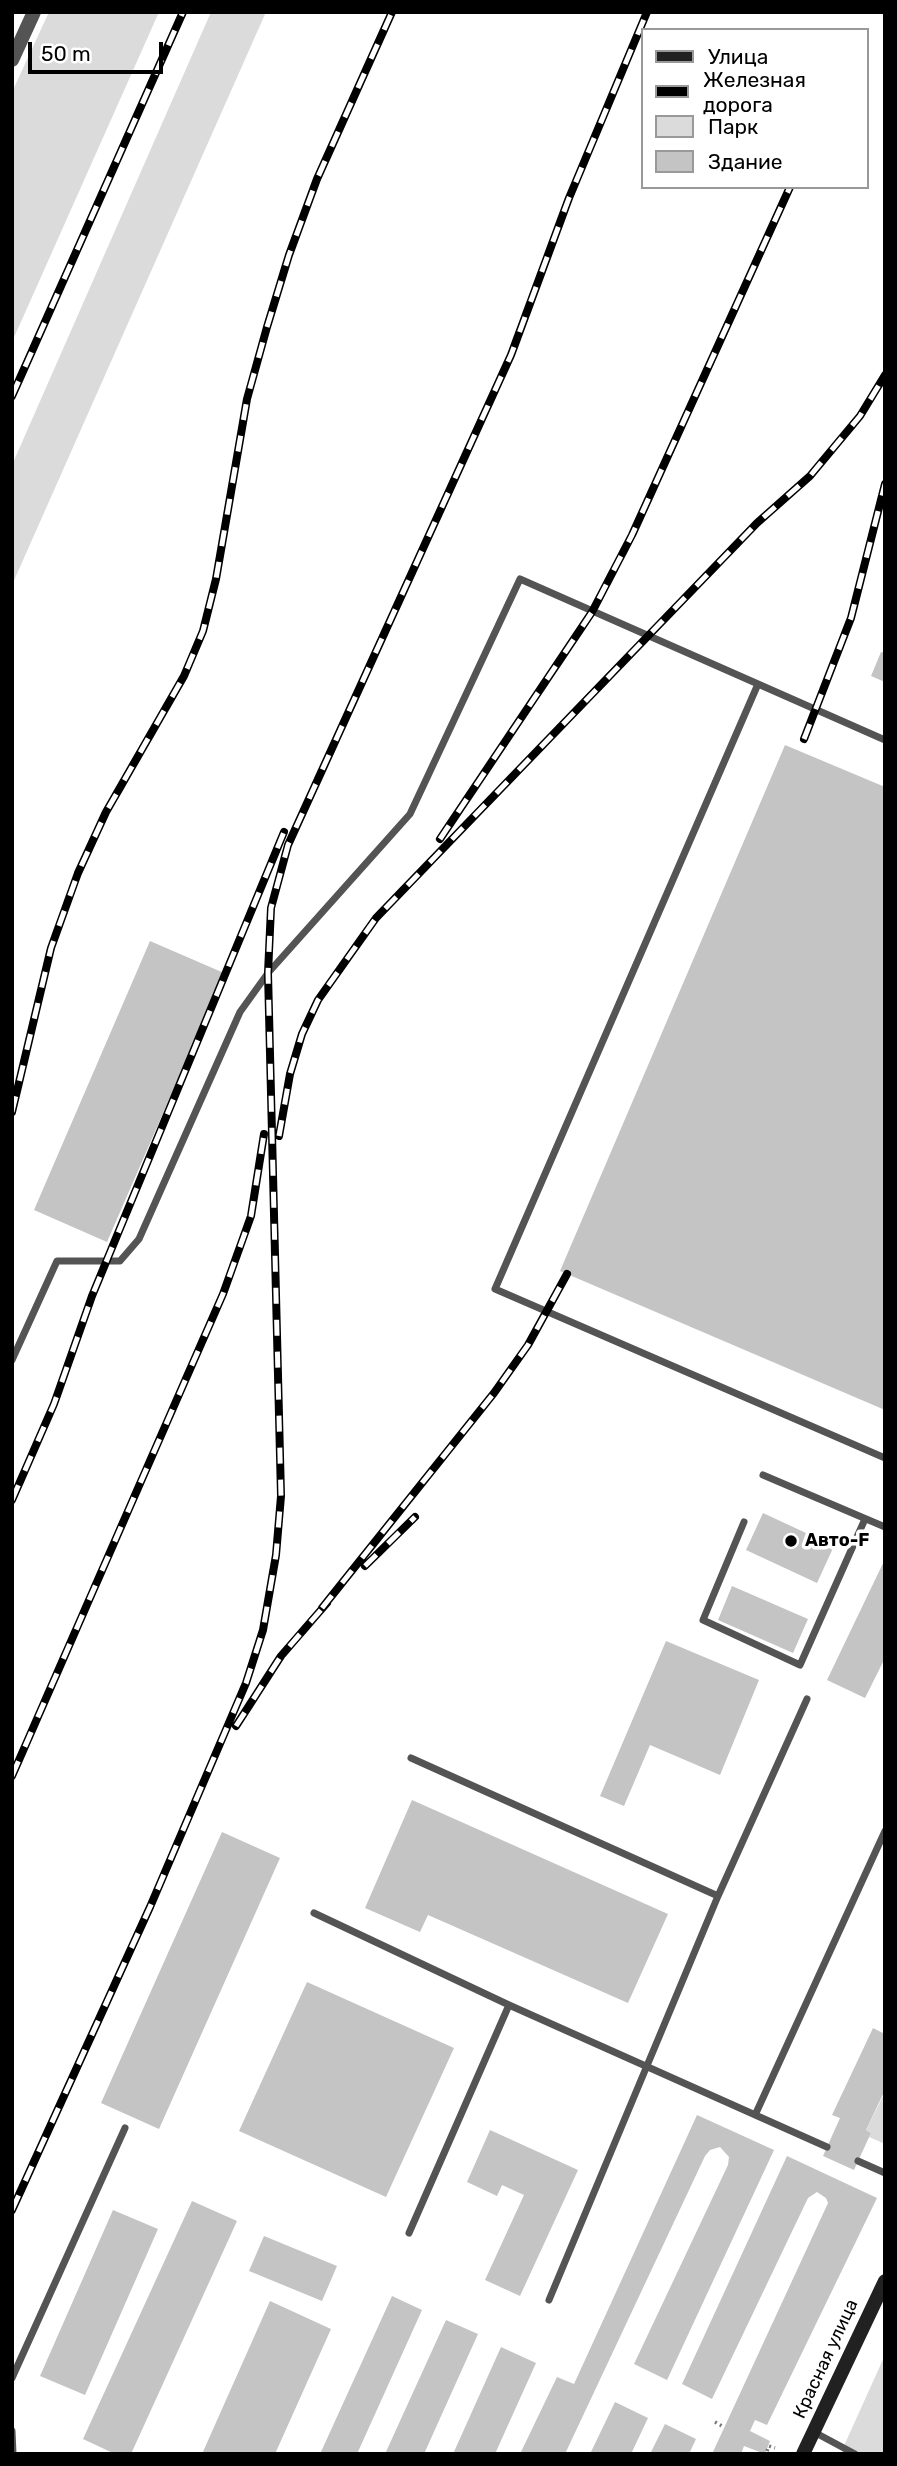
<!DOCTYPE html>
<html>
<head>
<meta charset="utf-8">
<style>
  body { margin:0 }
  #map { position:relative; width:897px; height:2466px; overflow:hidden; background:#fff; font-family:Rubik,sans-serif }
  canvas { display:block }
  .frame { position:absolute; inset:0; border:14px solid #000; pointer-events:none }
  .legend { position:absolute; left:641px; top:28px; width:228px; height:161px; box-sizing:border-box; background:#fff; border:2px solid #999; margin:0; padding:9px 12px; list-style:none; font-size:21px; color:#000 }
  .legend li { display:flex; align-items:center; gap:14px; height:35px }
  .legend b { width:35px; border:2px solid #999 }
  .scale { position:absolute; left:28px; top:42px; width:135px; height:32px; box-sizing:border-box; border:4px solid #000; border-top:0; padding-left:9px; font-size:21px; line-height:24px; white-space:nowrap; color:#000; -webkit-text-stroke:5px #fff; paint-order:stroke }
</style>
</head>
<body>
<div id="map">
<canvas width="897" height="2466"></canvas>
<div class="frame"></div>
<ul class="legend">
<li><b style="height:9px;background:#212121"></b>Улица</li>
<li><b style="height:9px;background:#000"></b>Железная дорога</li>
<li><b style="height:19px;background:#dbdbdb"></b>Парк</li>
<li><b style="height:19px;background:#c4c4c4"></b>Здание</li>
</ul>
<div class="scale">50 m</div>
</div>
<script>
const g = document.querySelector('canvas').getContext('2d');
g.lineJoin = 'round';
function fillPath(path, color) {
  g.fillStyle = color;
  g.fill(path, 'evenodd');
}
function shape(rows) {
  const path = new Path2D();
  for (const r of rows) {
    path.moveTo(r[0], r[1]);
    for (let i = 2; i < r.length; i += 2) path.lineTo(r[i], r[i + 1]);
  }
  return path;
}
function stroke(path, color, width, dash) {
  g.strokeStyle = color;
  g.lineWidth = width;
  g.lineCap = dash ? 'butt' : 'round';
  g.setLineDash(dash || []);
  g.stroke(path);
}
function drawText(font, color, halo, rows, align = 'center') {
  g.font = font + ' Rubik,sans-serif';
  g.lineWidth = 7;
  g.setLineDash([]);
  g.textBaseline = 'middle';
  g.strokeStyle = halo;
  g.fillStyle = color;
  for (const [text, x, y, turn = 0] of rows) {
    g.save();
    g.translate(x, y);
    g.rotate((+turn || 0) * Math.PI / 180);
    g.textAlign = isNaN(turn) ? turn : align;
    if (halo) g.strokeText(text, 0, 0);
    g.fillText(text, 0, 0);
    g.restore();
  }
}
const green = shape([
  [49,12,159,12,12,342,12,92],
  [211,12,266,12,12,585,12,465],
  [885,2092,885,2144,869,2137,871,2133,866,2130],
  [885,2355,885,2454,841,2454,843,2448]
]);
const building = shape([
  [881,652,885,653,885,682,871,676],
  [785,745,885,787,885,1410,560,1271],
  [150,941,224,973,107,1242,34,1210],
  [763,1513,834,1546,817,1583,746,1550],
  [885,1559,885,1658,865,1698,827,1680],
  [732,1586,808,1619,793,1653,718,1620],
  [666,1641,759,1680,720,1775,650,1745,624,1806,600,1796],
  [412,1800,668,1914,628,2003,428,1915,420,1932,365,1908],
  [222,1832,280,1858,159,2129,101,2103],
  [307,1982,454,2048,386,2197,239,2131],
  [873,2028,885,2034,885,2090,866,2130,871,2133,854,2170,823,2156,840,2118,832,2115],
  [697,2115,774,2150,667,2380,634,2364,728,2165,729,2157,720,2147,710,2150,705,2156,565,2454,520,2454,557,2377,574,2384],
  [490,2130,578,2170,520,2296,485,2280,524,2195,502,2185,497,2196,467,2182],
  [787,2156,877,2198,767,2425,755,2420,750,2431,770,2441,765,2454,744,2446,741,2454,712,2454,828,2203,826,2198,817,2192,808,2198,712,2399,682,2384],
  [192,2201,237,2221,131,2454,115,2454,83,2439],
  [113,2210,158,2229,85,2395,40,2376],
  [264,2236,337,2266,322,2301,249,2271],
  [392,2296,422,2310,357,2454,320,2454],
  [270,2301,331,2329,275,2454,202,2454],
  [446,2320,478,2334,424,2454,385,2454],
  [501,2347,536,2363,495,2454,453,2454],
  [615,2402,648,2418,631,2454,590,2454],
  [665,2424,696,2439,689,2454,650,2454]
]);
const path = shape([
  [715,2422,724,2427],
  [767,2451,769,2446,775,2448]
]);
const service = shape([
  [758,684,495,1289,885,1458],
  [12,1360,57,1261,120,1261,139,1239,240,1012,268,973,410,814,520,579,885,740],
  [763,1475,885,1527],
  [744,1522,703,1620,800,1665,865,1519],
  [411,1758,718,1896],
  [314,1913,509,2005,827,2147],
  [756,2113,885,1831],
  [858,2161,885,2173],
  [409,2233,509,2005],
  [549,2300,718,1896,807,1699],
  [12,2378,125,2128],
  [12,2431,13,2454],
  [814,2432,855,2454]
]);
const tertiary = shape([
  [12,60,34,12]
]);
const secondary = shape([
  [803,2454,885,2281]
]);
const rail = shape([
  [12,396,183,12],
  [804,739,851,618,885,484],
  [440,839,592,612,632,535,790,187],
  [12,1112,51,948,78,873,106,812,184,676,203,631,216,579,247,399,267,327,289,255,317,179,392,12],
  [279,1136,290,1074,302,1034,318,1000,376,918,757,523,810,476,860,416,885,375],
  [12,1500,54,1404,92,1296,284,832],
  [365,1566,415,1517],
  [322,1608,494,1393,528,1345,567,1274],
  [236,1726,281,1656,327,1603],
  [12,1776,223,1294,251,1216,264,1134],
  [12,2210,150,1907,246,1683,263,1630,276,1555,281,1496,268,973,271,908,288,845,511,355,569,198,647,12]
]);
const markers = [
  [791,1541,7,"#000"]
];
const poiNames = [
  ["Авто-F",805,1541]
];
const streetNames = [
  ["Красная улица",826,2359,-65]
];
fillPath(green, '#dbdbdb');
fillPath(building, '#c4c4c4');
stroke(path, '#767676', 3.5, [2, 3.5]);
stroke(service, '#545454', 7);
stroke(tertiary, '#545454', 14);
stroke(secondary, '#212121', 14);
stroke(rail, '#000', 8);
stroke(rail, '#fff', 5, [16]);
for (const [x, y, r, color] of markers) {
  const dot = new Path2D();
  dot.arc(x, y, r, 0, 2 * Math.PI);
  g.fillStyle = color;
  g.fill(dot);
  stroke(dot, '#fff', 2.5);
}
drawText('bold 18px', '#000', '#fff', poiNames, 'left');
drawText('18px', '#000', '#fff', streetNames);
</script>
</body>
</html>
